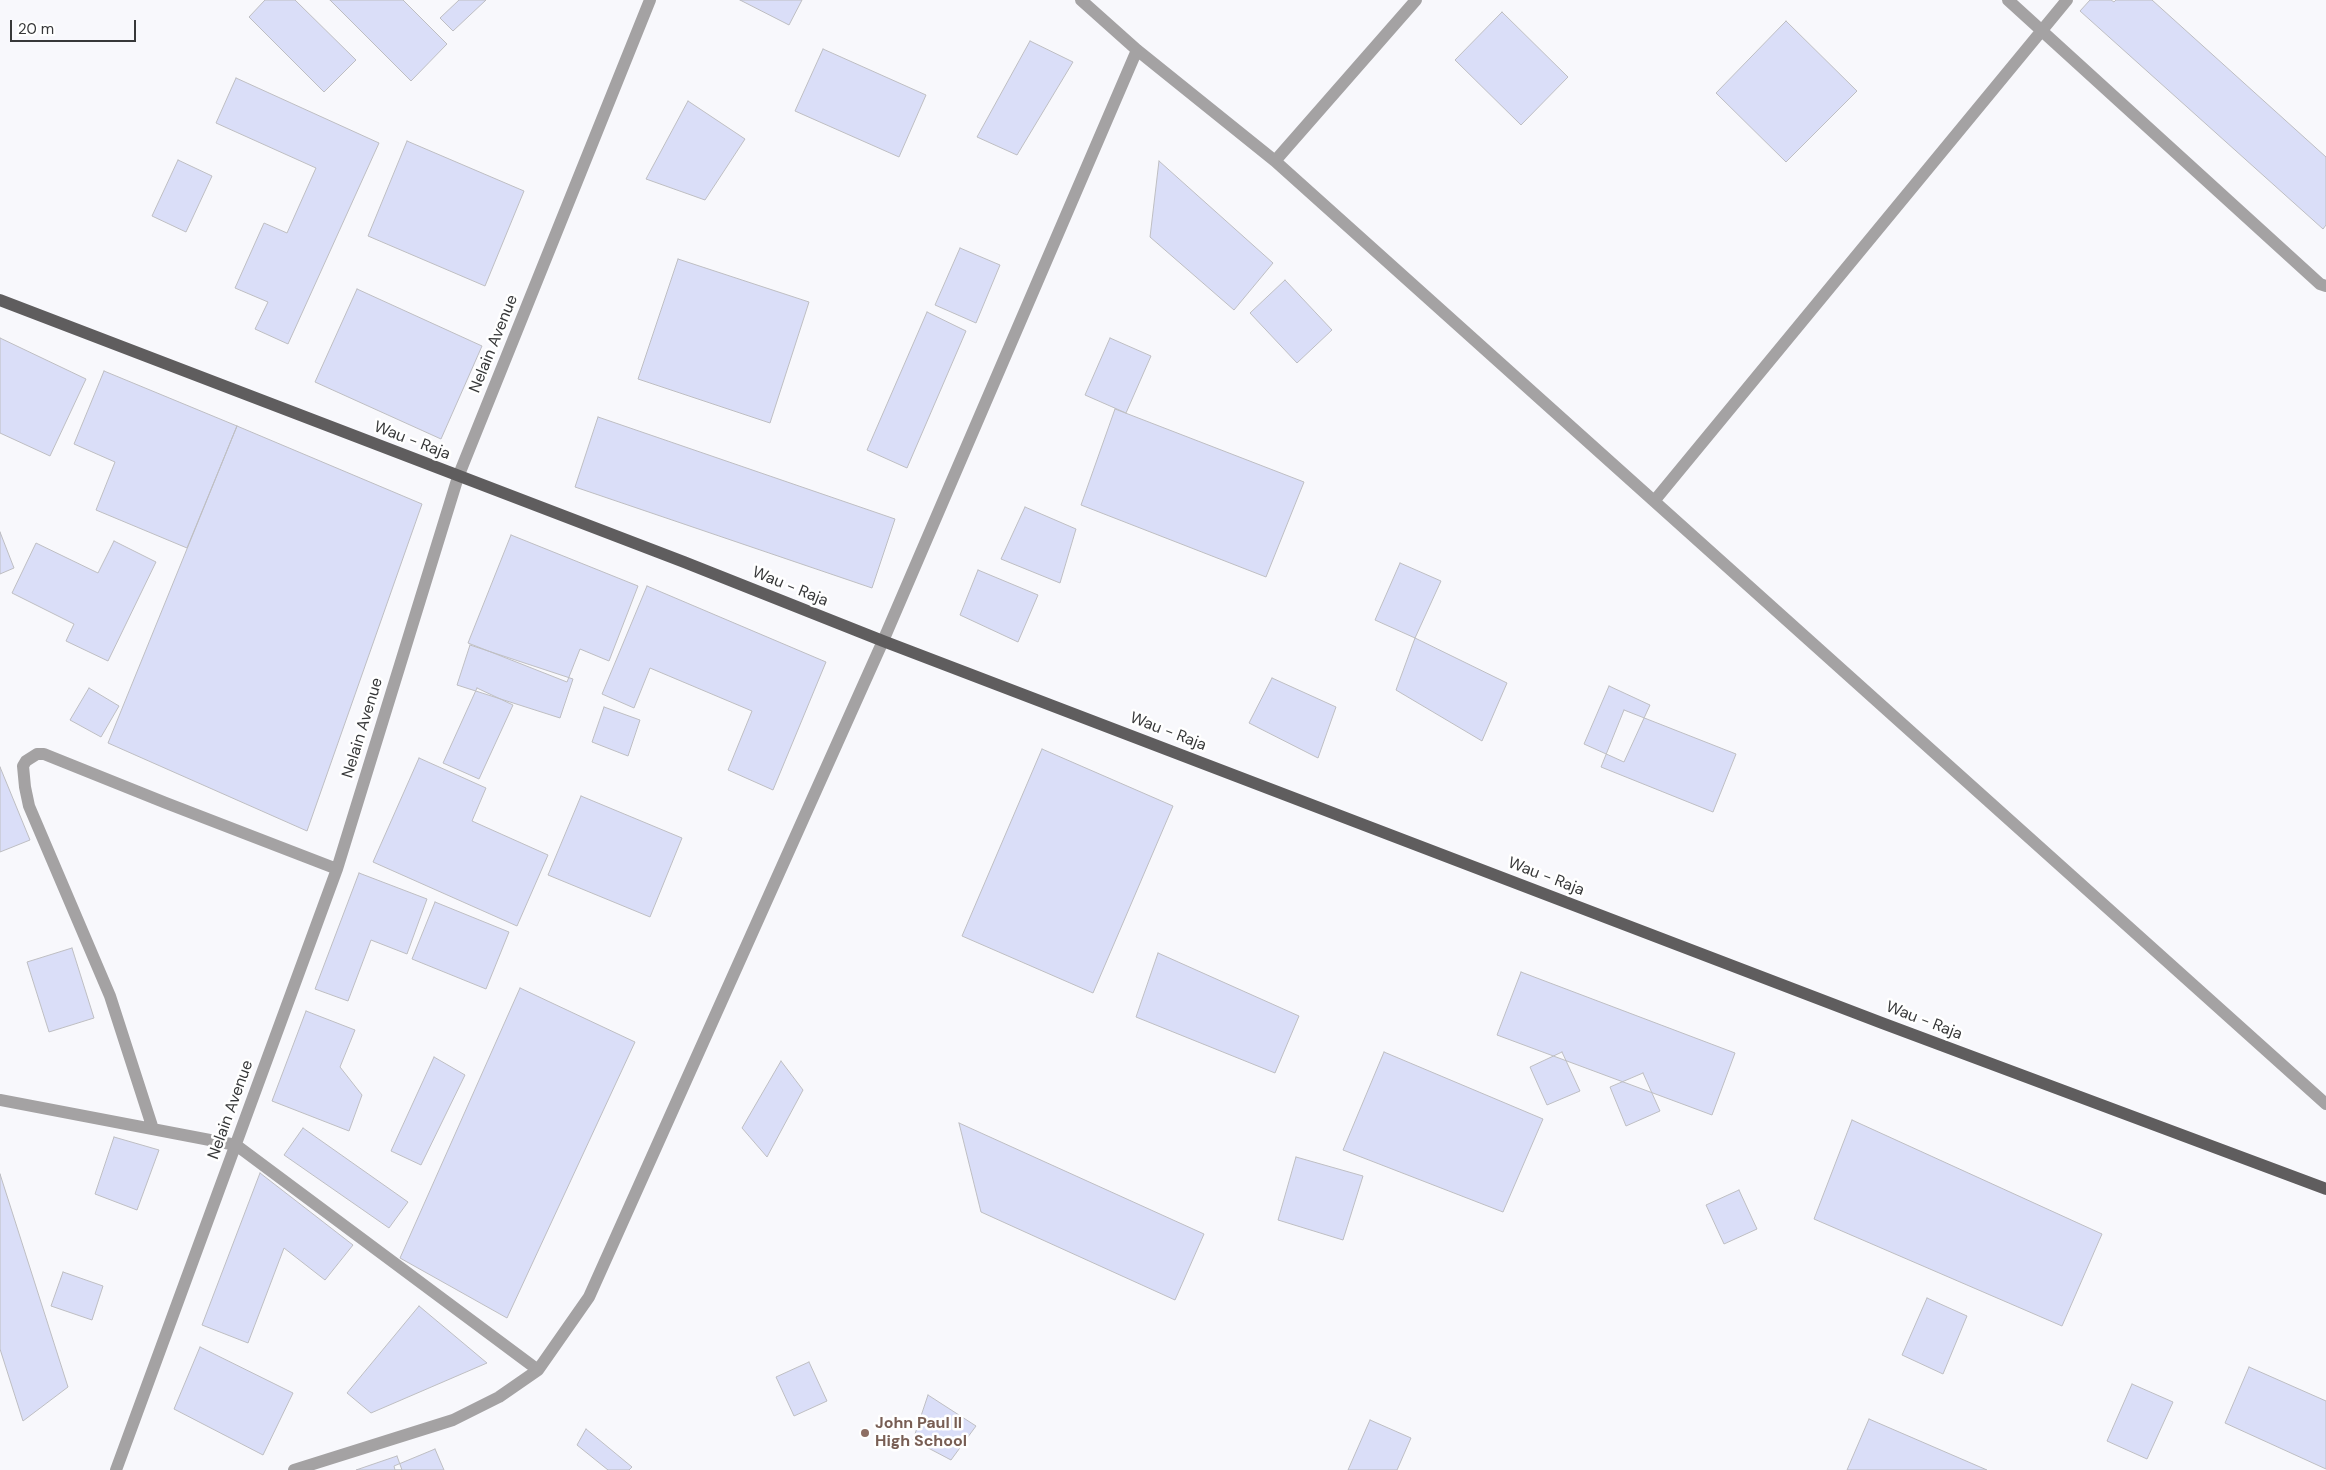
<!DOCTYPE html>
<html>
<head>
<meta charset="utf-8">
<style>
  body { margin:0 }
  #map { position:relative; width:2326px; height:1470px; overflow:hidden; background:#f8f8fc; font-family:"DM Sans",sans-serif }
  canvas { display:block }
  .scale { position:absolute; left:10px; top:20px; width:126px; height:22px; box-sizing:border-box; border:2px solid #373839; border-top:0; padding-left:6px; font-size:15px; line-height:18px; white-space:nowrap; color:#373839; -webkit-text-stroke:4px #fff; paint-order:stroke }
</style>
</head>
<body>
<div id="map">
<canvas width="2326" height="1470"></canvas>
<div class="scale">20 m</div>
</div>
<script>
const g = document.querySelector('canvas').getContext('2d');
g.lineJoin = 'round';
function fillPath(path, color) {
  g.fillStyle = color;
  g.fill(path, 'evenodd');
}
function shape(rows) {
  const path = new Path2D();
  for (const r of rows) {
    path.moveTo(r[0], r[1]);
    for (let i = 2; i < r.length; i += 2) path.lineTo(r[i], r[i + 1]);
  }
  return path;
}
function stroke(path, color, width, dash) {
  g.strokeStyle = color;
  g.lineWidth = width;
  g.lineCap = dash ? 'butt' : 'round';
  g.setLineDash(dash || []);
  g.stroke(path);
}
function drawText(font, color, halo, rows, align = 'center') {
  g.font = font + ' "DM Sans",sans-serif';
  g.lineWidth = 5;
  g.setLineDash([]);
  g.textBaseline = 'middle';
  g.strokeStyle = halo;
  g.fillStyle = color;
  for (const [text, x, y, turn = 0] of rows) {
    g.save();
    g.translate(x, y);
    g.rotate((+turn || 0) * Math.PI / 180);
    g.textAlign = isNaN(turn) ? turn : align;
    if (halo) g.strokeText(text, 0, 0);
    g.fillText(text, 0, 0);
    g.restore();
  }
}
const building = shape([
  [265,0,295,0,356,60,324,92,249,17,265,0],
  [330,0,403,0,447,44,411,81,330,0],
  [459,0,486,0,453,31,440,18,459,0],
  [740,0,802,0,789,25,740,0],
  [2090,0,2111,0,2114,2,2116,0,2152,0,2326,157,2326,225,2323,229,2080,11,2090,0],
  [1502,12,1568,77,1521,125,1455,60,1502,12],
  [1786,21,1857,91,1786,162,1716,93,1786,21],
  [1030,41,1073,62,1017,155,977,137,1030,41],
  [823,49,926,95,899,157,795,111,823,49],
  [236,78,379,143,288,344,255,329,268,302,235,288,264,223,287,233,316,168,216,123,236,78],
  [688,101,745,139,705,200,646,179,688,101],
  [407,141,524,191,485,286,368,236,407,141],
  [178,160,212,176,186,232,152,216,178,160],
  [1159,161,1273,263,1234,310,1150,237,1159,161],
  [960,248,1000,265,976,323,935,305,960,248],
  [678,259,809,302,770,423,638,379,678,259],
  [1285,280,1332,330,1297,363,1250,313,1285,280],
  [357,289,482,346,441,439,315,382,357,289],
  [927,312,966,331,907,468,867,450,927,312],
  [0,338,86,379,50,456,0,433,0,338],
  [1110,338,1151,356,1126,413,1085,395,1110,338],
  [104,371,237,426,187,548,96,510,115,462,74,444,104,371],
  [1115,409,1304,482,1266,577,1081,505,1115,409],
  [598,417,895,519,872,588,575,487,598,417],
  [237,426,422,504,307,831,108,743,237,426],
  [1025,507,1076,529,1060,583,1001,559,1025,507],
  [0,532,14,568,0,574,0,532],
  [511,535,638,586,609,661,580,649,567,682,468,643,511,535],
  [114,541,156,562,108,661,66,641,74,624,12,593,36,543,98,573,114,541],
  [1400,563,1441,581,1415,638,1375,620,1400,563],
  [978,570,1038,595,1018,642,960,615,978,570],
  [647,586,826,662,773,790,728,770,752,711,650,668,634,708,602,694,647,586],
  [1415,638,1507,683,1482,741,1396,690,1415,638],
  [470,645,573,679,560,718,457,685,470,645],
  [1272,678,1336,707,1318,758,1249,723,1272,678],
  [1609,686,1650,705,1624,762,1584,744,1609,686],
  [89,688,119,706,101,737,70,720,89,688],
  [477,688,513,705,479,779,443,763,477,688],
  [604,707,640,720,628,756,592,742,604,707],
  [1624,710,1736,754,1713,812,1601,767,1624,710],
  [1042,749,1173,806,1093,993,962,936,1042,749],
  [419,758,486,788,472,821,548,855,517,926,373,862,419,758],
  [0,767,30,840,0,852,0,767],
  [581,796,682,838,650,917,548,875,581,796],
  [359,873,427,899,407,954,371,940,348,1001,315,989,359,873],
  [435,902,509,932,486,989,412,959,435,902],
  [72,948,94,1018,49,1032,27,962,72,948],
  [1158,953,1299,1016,1275,1073,1136,1017,1158,953],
  [1521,972,1735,1053,1712,1115,1497,1035,1521,972],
  [520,988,635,1042,507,1318,400,1258,520,988],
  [306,1011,355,1030,340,1067,362,1095,349,1131,272,1101,306,1011],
  [1384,1052,1543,1119,1503,1212,1343,1150,1384,1052],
  [1562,1052,1580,1091,1547,1105,1530,1067,1562,1052],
  [434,1057,465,1075,421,1165,391,1151,434,1057],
  [781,1061,803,1090,767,1157,742,1128,781,1061],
  [1643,1073,1660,1111,1626,1126,1610,1087,1643,1073],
  [1852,1120,2102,1234,2062,1326,1814,1219,1852,1120],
  [959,1123,1204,1234,1175,1300,981,1212,959,1123],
  [303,1128,408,1202,389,1228,284,1155,303,1128],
  [114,1137,159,1150,137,1210,95,1194,114,1137],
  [1296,1157,1363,1176,1343,1240,1278,1220,1296,1157],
  [260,1173,353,1245,325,1280,284,1248,248,1343,202,1325,260,1173],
  [0,1174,68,1387,23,1421,0,1349,0,1174],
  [1739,1190,1757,1229,1724,1244,1706,1205,1739,1190],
  [63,1272,103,1286,92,1320,51,1306,63,1272],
  [1927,1298,1967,1316,1943,1374,1902,1355,1927,1298],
  [419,1306,487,1363,371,1413,347,1393,419,1306],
  [200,1347,293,1393,263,1455,174,1409,200,1347],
  [809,1362,827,1401,794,1416,776,1377,809,1362],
  [2249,1367,2326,1401,2326,1469,2225,1423,2249,1367],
  [2132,1384,2173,1402,2147,1459,2107,1441,2132,1384],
  [928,1395,976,1426,951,1460,913,1440,928,1395],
  [1869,1419,1987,1470,1847,1470,1869,1419],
  [1370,1420,1411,1438,1397,1470,1348,1470,1370,1420],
  [586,1429,632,1467,629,1470,608,1470,577,1445,586,1429],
  [435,1449,444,1470,395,1470,394,1466,435,1449],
  [397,1456,402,1470,356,1470,397,1456]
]);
const street = shape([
  [1081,0,1137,50,1275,161,2326,1104],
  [2008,0,2320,284,2326,286],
  [1275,161,1416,0],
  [1655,500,2067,0],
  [0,1100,236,1145,538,1370],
  [153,1129,110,996,29,806,25,787,23,766,26,761,37,754,44,754,166,803,337,869],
  [116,1470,337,869,458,477,650,0],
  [294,1470,453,1420,499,1397,538,1370,589,1297,883,641,1137,50]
]);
const primary = shape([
  [0,300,684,562,883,641,1882,1023,2326,1189]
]);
const markers = [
  [865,1433,5,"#8d6e63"]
];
const streetNames = [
  ["Nelain Avenue",494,344,-68],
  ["Wau - Raja",412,441,21],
  ["Wau - Raja",790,587,22],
  ["Nelain Avenue",363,728,-73],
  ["Wau - Raja",1168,732,21],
  ["Wau - Raja",1546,877,21],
  ["Wau - Raja",1924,1021,21],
  ["Nelain Avenue",231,1110,-70]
];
const educationNames = [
  ["John Paul II",875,1424],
  ["High School",875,1442]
];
fillPath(building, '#dadef8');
stroke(building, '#bebec2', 1);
stroke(street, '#a4a2a3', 12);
stroke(primary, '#5f5d5e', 12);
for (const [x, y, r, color] of markers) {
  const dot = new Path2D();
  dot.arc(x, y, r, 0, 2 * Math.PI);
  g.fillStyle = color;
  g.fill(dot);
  stroke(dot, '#fff', 2);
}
drawText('16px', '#373839', '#fff', streetNames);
drawText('bold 16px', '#785e54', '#fff', educationNames, 'left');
</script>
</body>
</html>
